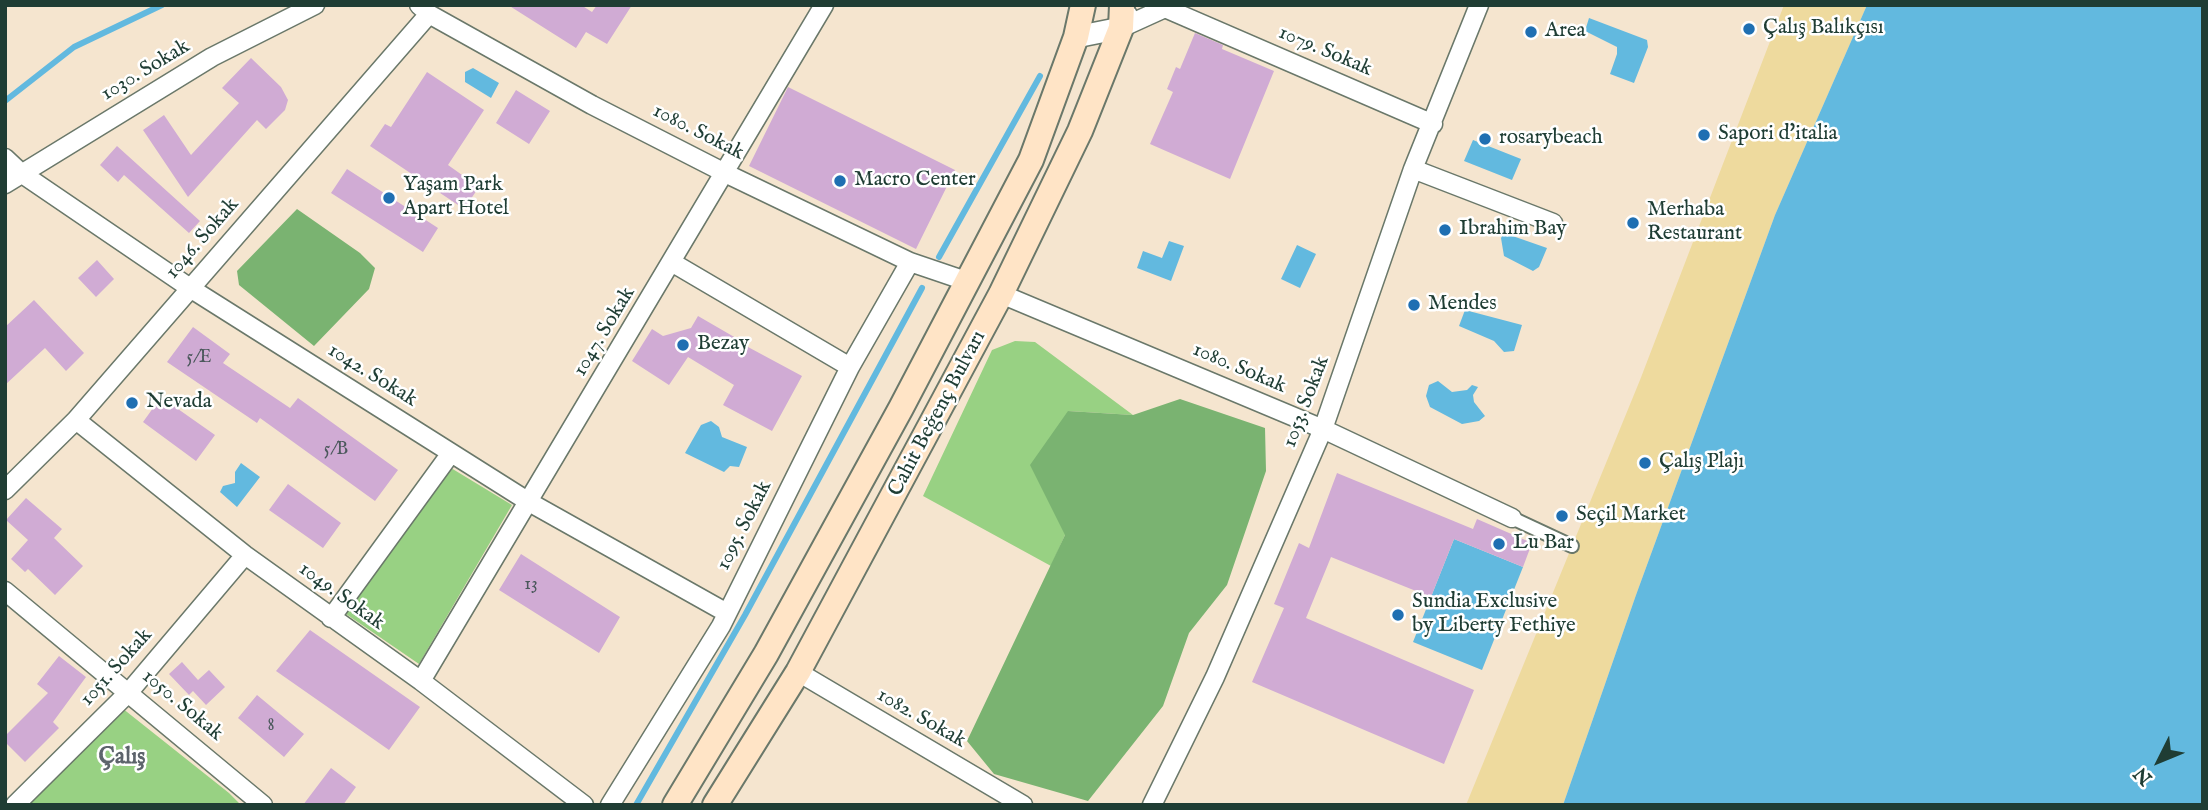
<!DOCTYPE html>
<html>
<head>
<meta charset="utf-8">
<style>
  body { margin:0 }
  #map { position:relative; width:2208px; height:810px; overflow:hidden; background:#f5e5cf; font-family:"IM FELL English",serif }
  canvas { display:block }
  .frame { position:absolute; inset:0; border:7px solid #1f3d34; pointer-events:none }
  .north { position:absolute; left:2124px; top:726px; width:70px; height:70px; -webkit-text-stroke:5px #fff; paint-order:stroke; rotate:227deg; font-size:19px; font-weight:700; line-height:28px; text-align:center; color:#1f3d34 }
  .north::after { content:''; display:block; margin:auto; width:24px; height:32px; background:#1f3d34; clip-path:polygon(50% 0,100% 100%,50% 72%,0 100%) }
</style>
</head>
<body>
<div id="map">
<canvas width="2208" height="810"></canvas>
<div class="frame"></div>
<div class="north">N</div>
</div>
<script>
const g = document.querySelector('canvas').getContext('2d');
g.lineJoin = 'round';
function fillPath(path, color) {
  g.fillStyle = color;
  g.fill(path, 'evenodd');
}
function shape(rows) {
  const path = new Path2D();
  for (const r of rows) {
    path.moveTo(r[0], r[1]);
    for (let i = 2; i < r.length; i += 2) path.lineTo(r[i], r[i + 1]);
  }
  return path;
}
function stroke(path, color, width, dash) {
  g.strokeStyle = color;
  g.lineWidth = width;
  g.lineCap = dash ? 'butt' : 'round';
  g.setLineDash(dash || []);
  g.stroke(path);
}
function drawText(font, color, halo, rows, align = 'center') {
  g.font = font + ' "IM FELL English",serif';
  g.lineWidth = 5;
  g.setLineDash([]);
  g.textBaseline = 'middle';
  g.strokeStyle = halo;
  g.fillStyle = color;
  for (const [text, x, y, turn = 0] of rows) {
    g.save();
    g.translate(x, y);
    g.rotate((+turn || 0) * Math.PI / 180);
    g.textAlign = isNaN(turn) ? turn : align;
    if (halo) g.strokeText(text, 0, 0);
    g.fillText(text, 0, 0);
    g.restore();
  }
}
const green = shape([
  [1015,341,1035,342,1133,415,1068,411,1065,535,1051,566,923,496,992,350],
  [451,468,512,505,419,664,346,614],
  [122,708,229,793,241,805,29,805]
]);
const forest = shape([
  [297,209,360,253,375,268,369,289,314,346,239,285,237,271],
  [1180,399,1265,428,1266,471,1227,585,1189,633,1163,706,1088,801,994,774,967,741,1065,535,1030,465,1068,411,1133,415]
]);
const sand = shape([
  [1784,5,1867,5,1775,215,1636,595,1563,805,1466,805,1640,380]
]);
const water = shape([
  [1867,5,2203,5,2203,805,1563,805,1636,595,1775,215],
  [1589,18,1647,40,1648,47,1634,83,1610,74,1617,54,1617,47,1585,31],
  [473,68,499,83,491,98,465,82,465,72],
  [1473,140,1521,159,1512,180,1464,161],
  [1504,233,1547,248,1539,267,1533,271,1504,256,1501,238],
  [1169,241,1184,246,1171,281,1137,268,1143,251,1162,258],
  [1297,245,1316,254,1300,288,1281,279],
  [1465,310,1522,325,1514,351,1504,352,1494,341,1459,326],
  [1438,381,1452,392,1467,390,1472,385,1478,387,1473,395,1474,402,1485,416,1479,421,1462,424,1430,407,1426,396,1429,385],
  [711,421,719,427,722,437,747,447,739,467,730,466,724,472,685,453,701,425],
  [241,463,260,477,237,507,220,492,223,486,235,483,235,472],
  [1454,539,1523,567,1482,670,1413,642]
]);
const stream = shape([
  [5,101,74,47,162,5],
  [939,257,1040,76],
  [636,805,745,615,922,288]
]);
const building = shape([
  [508,5,581,5,592,12,597,5,632,5,607,44,586,32,576,48],
  [1195,33,1223,45,1222,49,1274,71,1230,179,1150,144,1173,92,1167,89,1176,67,1180,69],
  [251,58,281,87,288,100,285,110,266,129,257,120,188,197,143,130,164,115,191,155,239,103,222,88],
  [427,72,484,110,448,165,479,187,464,209,370,146,385,124,391,127],
  [788,87,955,170,916,249,749,166],
  [516,90,550,111,529,144,496,123],
  [117,146,200,221,189,233,124,175,118,182,100,165],
  [347,169,438,228,423,252,331,193],
  [97,260,114,279,96,297,78,278],
  [34,300,84,353,66,371,45,348,5,385,5,327],
  [698,316,736,338,735,340,802,376,772,431,723,405,734,385,688,357,669,385,632,361,652,329,663,336,691,328],
  [193,327,230,354,223,363,290,408,298,398,398,470,375,501,260,418,257,423,167,362],
  [161,397,215,435,196,461,143,422],
  [1337,473,1473,529,1477,519,1532,543,1523,567,1454,539,1431,597,1331,557,1306,618,1474,690,1444,764,1252,682,1284,608,1274,604,1299,543,1309,548],
  [288,484,341,523,323,548,269,510],
  [26,498,62,529,54,538,83,566,55,595,28,569,25,572,11,559,28,540,6,520],
  [521,554,620,617,599,653,499,590],
  [310,630,420,707,389,750,276,671],
  [59,656,86,677,53,722,59,728,25,762,5,742,5,736,48,693,37,684],
  [182,662,198,680,209,670,225,687,206,705,193,691,189,695,169,674],
  [257,695,304,734,284,757,238,718],
  [331,768,356,787,343,805,303,805]
]);
const pedestrian = shape([
  [1512,518,1572,546]
]);
const minor = shape([
  [419,5,429,14,592,105,727,174,910,262,966,281],
  [1121,28,1165,8,1433,124],
  [5,158,21,173,190,288,529,502,727,613],
  [1413,169,1553,223],
  [5,184,212,57,315,5],
  [673,263,850,367],
  [1001,294,1323,429,1512,518],
  [76,420,245,555,421,681,584,805],
  [5,490,76,420,429,14],
  [5,591,263,805],
  [331,618,451,453],
  [798,672,1023,805],
  [421,681,824,5],
  [15,805,129,692,245,555],
  [610,805,721,626,850,367,910,262],
  [1152,805,1215,677,1323,429,1413,169,1479,5]
]);
const tertiary = shape([
  [1076,37,1121,28,1127,16]
]);
const secondary = shape([
  [675,805,766,654,901,408,1031,160,1076,37,1083,5],
  [715,805,798,672,1001,294,1080,131,1121,28,1122,5]
]);
const markers = [
  [1749,29,7,"#1f6fb2"],
  [1531,32,7,"#1f6fb2"],
  [1704,135,7,"#1f6fb2"],
  [1485,139,7,"#1f6fb2"],
  [840,181,7,"#1f6fb2"],
  [389,198,7,"#1f6fb2"],
  [1633,223,7,"#1f6fb2"],
  [1445,230,7,"#1f6fb2"],
  [1414,305,7,"#1f6fb2"],
  [683,345,7,"#1f6fb2"],
  [132,403,7,"#1f6fb2"],
  [1645,463,7,"#1f6fb2"],
  [1562,516,7,"#1f6fb2"],
  [1499,544,7,"#1f6fb2"],
  [1398,615,7,"#1f6fb2"]
];
const numberNames = [
  ["5/E",199,358],
  ["5/B",336,450],
  ["13",531,585],
  ["8",271,726]
];
const poiNames = [
  ["Çalış Balıkçısı",1763,29],
  ["Area",1545,32],
  ["Sapori d'italia",1718,135],
  ["rosarybeach",1499,139],
  ["Macro Center",854,181],
  ["Yaşam Park",403,186],
  ["Apart Hotel",403,210],
  ["Merhaba",1647,211],
  ["Restaurant",1647,235],
  ["Ibrahim Bay",1459,230],
  ["Mendes",1428,305],
  ["Bezay",697,345],
  ["Nevada",146,403],
  ["Çalış Plajı",1659,463],
  ["Seçil Market",1576,516],
  ["Lu Bar",1513,544],
  ["Sundia Exclusive",1412,603],
  ["by Liberty Fethiye",1412,627]
];
const streetNames = [
  ["1079. Sokak",1325,52,23],
  ["1030. Sokak",146,71,-31],
  ["1080. Sokak",698,133,27],
  ["1046. Sokak",203,239,-49],
  ["1047. Sokak",605,332,-59],
  ["1080. Sokak",1239,369,23],
  ["1042. Sokak",372,376,32],
  ["1053. Sokak",1307,402,-69],
  ["Cahit Beğenç Bulvarı",938,414,-62],
  ["1095. Sokak",745,526,-63],
  ["1049. Sokak",341,597,36],
  ["1051. Sokak",117,668,-48],
  ["1050. Sokak",182,706,40],
  ["1082. Sokak",921,719,30]
];
const neighbourhoodNames = [
  ["Çalış",122,758]
];
fillPath(green, '#98d183');
fillPath(forest, '#7ab371');
fillPath(sand, '#eeda9e');
fillPath(water, '#62b9df');
stroke(stream, '#62b9df', 6);
fillPath(building, '#d0abd4');
stroke(pedestrian, '#6a786a', 16);
stroke(minor, '#6a786a', 21);
stroke(tertiary, '#6a786a', 24);
stroke(secondary, '#6a786a', 28);
stroke(pedestrian, '#fff', 12);
stroke(minor, '#fff', 18);
stroke(tertiary, '#fff', 21);
stroke(secondary, '#ffe4c6', 24);
for (const [x, y, r, color] of markers) {
  const dot = new Path2D();
  dot.arc(x, y, r, 0, 2 * Math.PI);
  g.fillStyle = color;
  g.fill(dot);
  stroke(dot, '#fff', 2.5);
}
drawText('18px', '#4b585c', null, numberNames);
drawText('21px', '#1f3d34', '#fff', poiNames, 'left');
drawText('21px', '#1f3d34', '#fff', streetNames);
drawText('bold 23px', '#5d646c', '#fff', neighbourhoodNames);
</script>
</body>
</html>
